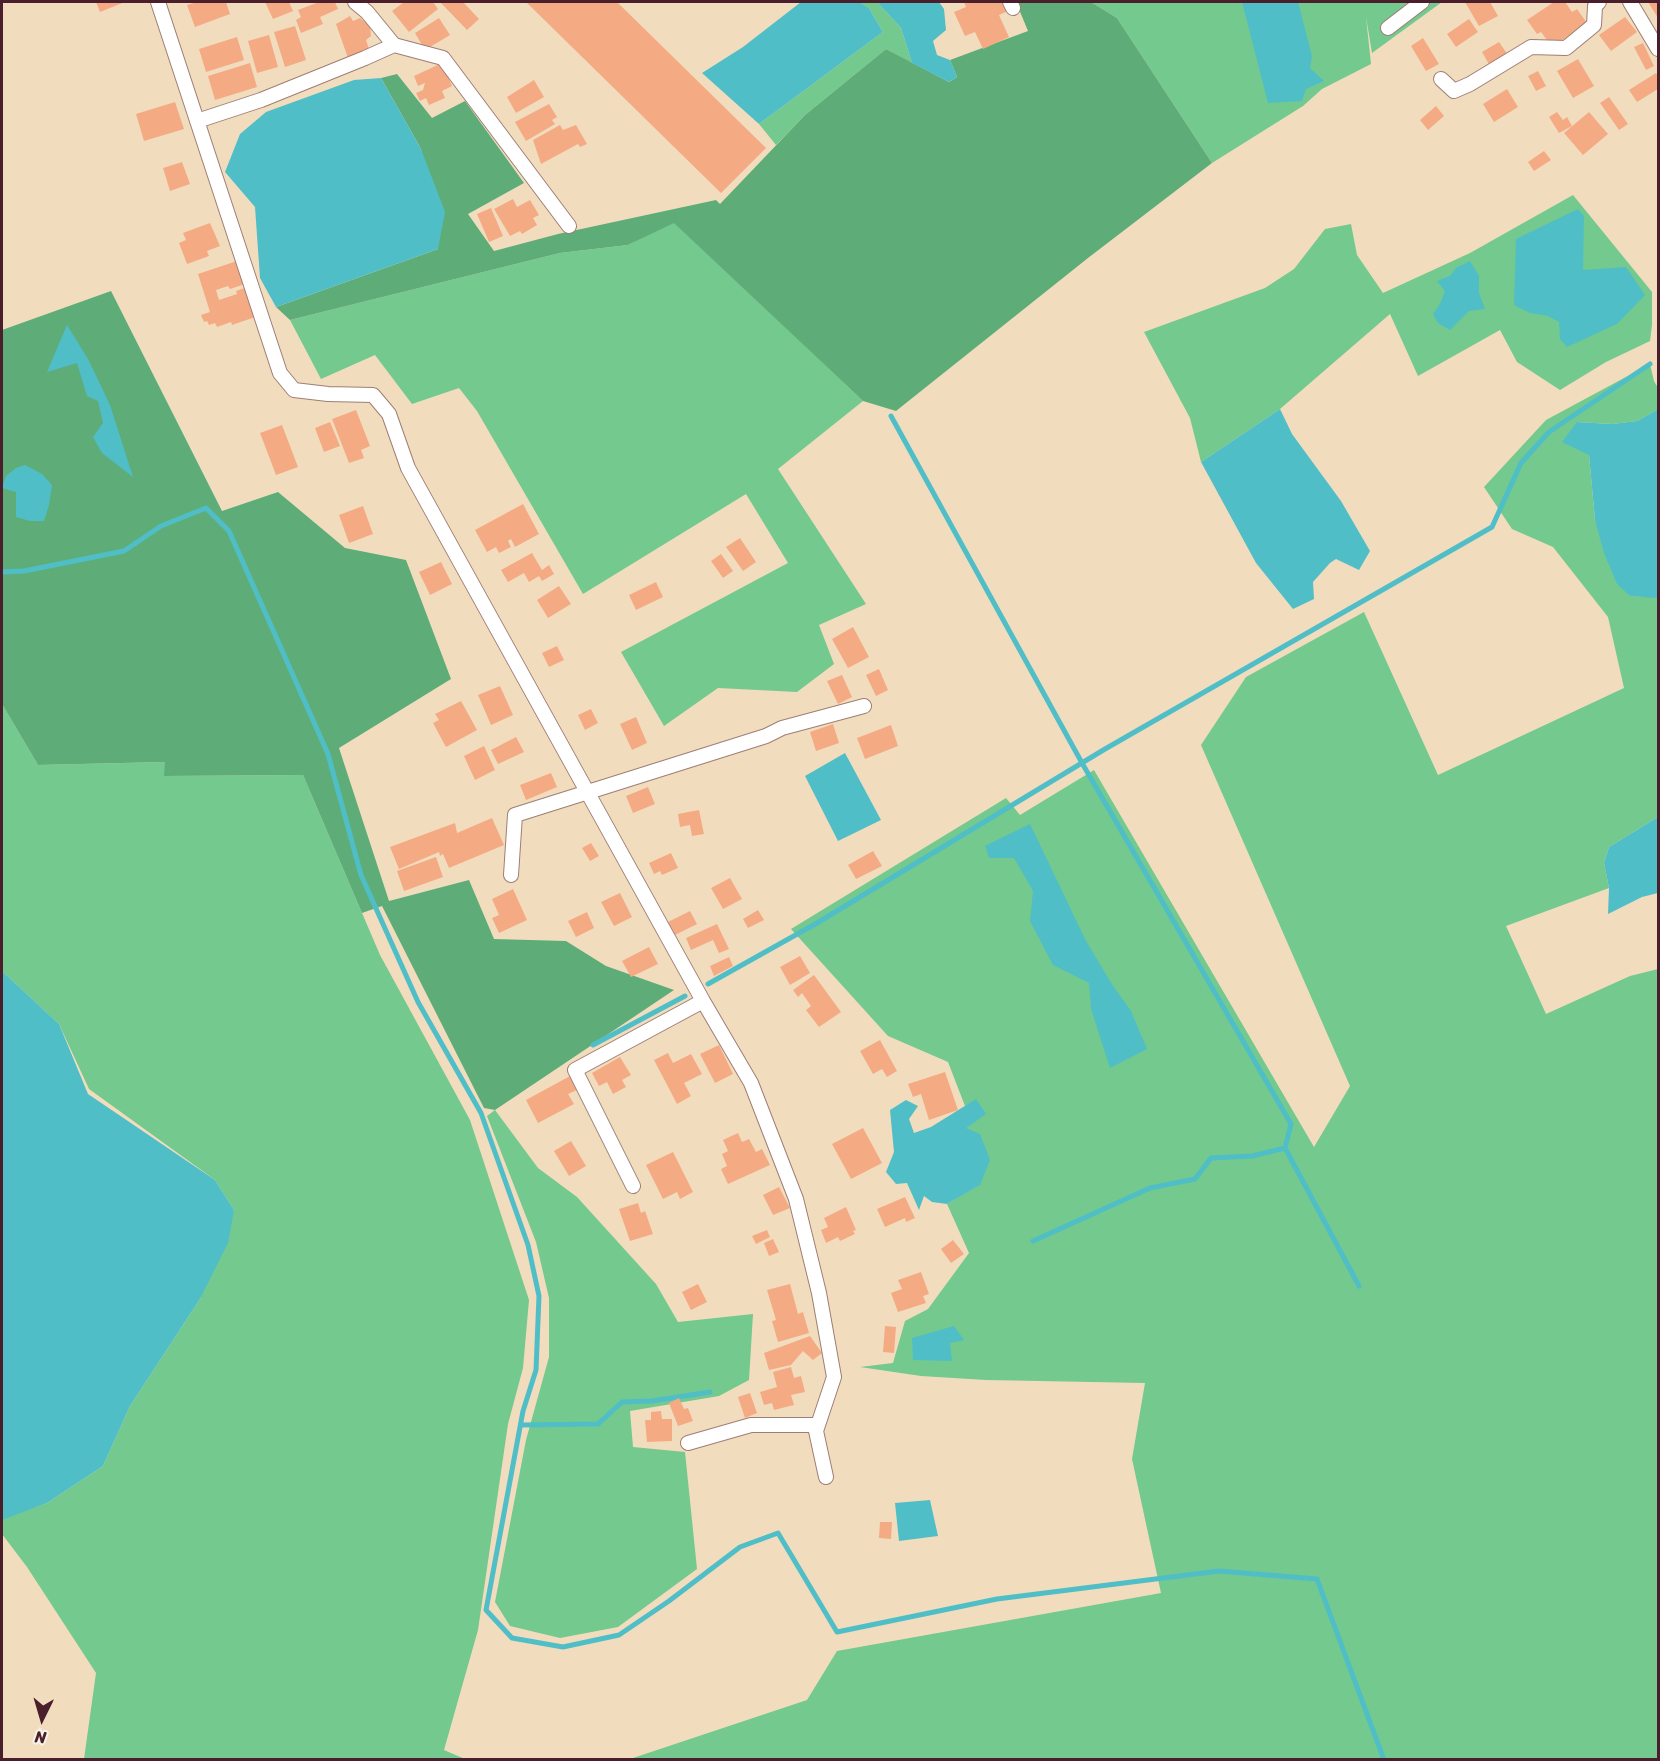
<!DOCTYPE html>
<html>
<head>
<meta charset="utf-8">
<style>
  body { margin:0 }
  #map { position:relative; width:1660px; height:1761px; overflow:hidden; background:#f2dcbe; font-family:Sriracha,sans-serif }
  canvas { display:block }
  .frame { position:absolute; inset:0; border:3px solid #4a1f2b; pointer-events:none }
  .north { position:absolute; left:12px; top:1689px; width:60px; height:60px; -webkit-text-stroke:4px #f7f3e8; paint-order:stroke; rotate:185deg; font-size:16px; font-weight:700; line-height:24px; text-align:center; color:#4a1f2b }
  .north::after { content:''; display:block; margin:auto; width:21px; height:27px; background:#4a1f2b; clip-path:polygon(50% 0,100% 100%,50% 72%,0 100%) }
</style>
</head>
<body>
<div id="map">
<canvas width="1660" height="1761"></canvas>
<div class="frame"></div>
<div class="north">N</div>
</div>
<script>
const g = document.querySelector('canvas').getContext('2d');
g.lineJoin = 'round';
function fillPath(path, color) {
  g.fillStyle = color;
  g.fill(path, 'evenodd');
}
function shape(rows) {
  const path = new Path2D();
  for (const r of rows) {
    path.moveTo(r[0], r[1]);
    for (let i = 2; i < r.length; i += 2) path.lineTo(r[i], r[i + 1]);
  }
  return path;
}
function stroke(path, color, width, dash) {
  g.strokeStyle = color;
  g.lineWidth = width;
  g.lineCap = dash ? 'butt' : 'round';
  g.setLineDash(dash || []);
  g.stroke(path);
}
const green = shape([
  [860,2,877,2,901,28,912,63,886,49,805,115,776,145,759,124,883,32,869,8],
  [1091,2,1442,2,1372,53,1366,17,1371,64,1322,89,1303,106,1212,163,1117,18],
  [1573,195,1652,292,1652,325,1650,341,1606,362,1560,390,1517,362,1500,330,1418,376,1390,314,1280,409,1201,462,1190,418,1144,332,1265,288,1294,269,1325,229,1351,224,1357,255,1383,293,1470,253],
  [674,222,863,401,778,469,866,604,819,625,834,664,797,692,718,688,664,726,621,652,788,563,746,494,583,594,477,411,459,388,412,404,375,355,321,379,290,320,560,253,628,245],
  [1650,364,1654,381,1658,388,1658,409,1637,421,1612,424,1577,422,1589,455,1595,520,1630,596,1658,597,1658,817,1609,847,1604,863,1609,888,1506,926,1546,1014,1630,976,1658,969,1658,1759,627,1760,807,1700,837,1651,1161,1593,1132,1459,1145,1383,986,1380,921,1376,860,1367,893,1363,905,1321,928,1309,969,1253,947,1204,979,1185,965,1128,976,1100,965,1106,948,1062,888,1036,791,929,1006,798,1020,815,1094,770,1314,1147,1350,1086,1201,745,1246,677,1364,612,1438,775,1624,688,1608,617,1553,547,1512,529,1484,487,1546,420],
  [2,704,38,765,166,762,165,776,303,775,380,955,470,1120,529,1300,523,1368,508,1424,478,1630,444,1750,465,1759,84,1759,96,1673,27,1567,2,1534,2,1519,47,1503,103,1466,130,1406,200,1299,234,1210,215,1180,89,1089,59,1024,2,971],
  [495,1110,538,1168,577,1197,656,1284,678,1322,753,1314,749,1380,719,1396,630,1411,633,1447,685,1452,697,1569,618,1627,560,1638,510,1626,495,1602,526,1440,549,1357,549,1298,536,1242,487,1116]
]);
const forest = shape([
  [1016,2,1091,2,1117,18,1212,163,1088,258,896,411,863,401,674,223,628,245,560,253,290,320,276,307,438,249,421,149,381,78,397,74,432,118,465,101,524,183,468,214,494,251,558,234,716,200,720,204,805,115,886,49,949,82,957,77,950,60,1028,31],
  [111,291,222,511,278,492,345,548,406,560,451,679,339,748,389,901,469,880,494,939,566,941,606,966,674,990,495,1110,484,1108,382,906,362,913,303,775,164,776,165,762,38,765,2,704,2,330]
]);
const water = shape([
  [801,2,860,2,869,8,883,32,759,124,702,73,743,47],
  [877,2,939,2,944,9,946,30,933,41,937,55,950,60,957,77,949,82,912,63,901,28],
  [1242,2,1298,2,1312,56,1310,68,1324,81,1306,89,1302,101,1268,103],
  [381,78,421,149,445,212,438,249,276,307,260,278,255,207,225,172,240,134,266,112,354,80],
  [1578,209,1584,216,1583,270,1626,267,1645,295,1617,324,1567,347,1560,339,1559,322,1548,316,1530,313,1514,305,1516,239],
  [1470,261,1479,276,1479,293,1485,309,1469,311,1450,330,1438,323,1433,314,1440,304,1445,291,1437,281,1450,276,1456,268],
  [67,325,88,359,110,405,133,477,102,453,93,437,103,423,98,401,87,396,77,363,47,372],
  [1280,409,1292,434,1341,501,1370,551,1359,570,1336,559,1330,563,1313,582,1314,599,1293,609,1256,563,1201,462],
  [1658,409,1658,597,1656,598,1630,596,1617,584,1604,553,1595,520,1589,455,1562,442,1577,422,1612,424,1637,421],
  [25,465,42,474,52,485,49,505,44,521,30,521,16,517,16,492,2,488,6,476,16,468],
  [845,753,881,820,838,841,805,776],
  [1658,817,1658,893,1642,897,1608,914,1609,888,1604,863,1609,847],
  [1030,824,1086,941,1113,986,1131,1011,1147,1049,1110,1068,1091,1009,1089,983,1053,965,1030,921,1033,891,1014,858,989,858,985,846],
  [2,971,59,1024,88,1094,215,1180,234,1210,228,1243,200,1299,130,1406,103,1466,47,1503,2,1520],
  [976,1099,986,1114,966,1128,980,1134,990,1160,980,1185,947,1204,932,1202,924,1196,919,1210,907,1183,896,1184,886,1172,894,1152,890,1110,906,1100,918,1106,909,1119,914,1133,931,1127],
  [954,1326,964,1340,950,1343,952,1361,913,1360,912,1338],
  [930,1500,938,1536,899,1541,895,1503]
]);
const stream = shape([
  [891,416,1082,763,1291,1124,1285,1148,1359,1286],
  [2,572,24,571,124,551,161,526,206,508,229,531,328,754,361,875,418,1002,481,1113,528,1245,539,1296,536,1370,523,1411,486,1610,512,1638,563,1647,619,1635,669,1601,740,1547,778,1533,837,1632,997,1599,1219,1571,1317,1579,1384,1760],
  [708,984,817,923,1105,749,1492,527,1521,463,1549,432,1650,364],
  [593,1045,685,996],
  [1033,1241,1150,1188,1195,1179,1211,1158,1252,1156,1285,1148],
  [521,1425,598,1424,622,1402,652,1401,710,1392]
]);
const building = shape([
  [96,2,125,2,100,12],
  [197,2,226,2,230,14,195,27,187,5],
  [265,2,289,2,293,11,273,19],
  [319,2,335,2,338,9,320,17,323,24,301,33,296,20,301,17,298,10],
  [404,2,433,2,438,9,409,32,392,11],
  [440,2,463,2,479,19,467,30],
  [526,2,617,2,766,148,721,193],
  [964,2,1003,2,1008,11,999,15,1009,37,983,49,975,32,965,36,954,12,966,7],
  [1465,2,1490,2,1498,16,1479,26],
  [1554,2,1565,2,1572,12,1577,9,1587,23,1552,47,1541,32,1537,34,1527,20],
  [1648,2,1658,2,1658,18],
  [350,16,353,21,360,18,370,26,371,36,366,40,369,49,348,58,336,24],
  [1625,17,1637,32,1611,51,1599,35],
  [439,18,450,35,425,50,415,33],
  [1469,19,1478,32,1456,47,1447,34],
  [295,26,306,60,285,67,274,32],
  [269,35,278,67,257,73,248,41],
  [237,37,244,60,206,72,199,49],
  [1423,38,1439,64,1426,71,1411,46],
  [1499,42,1508,55,1490,66,1482,52],
  [1643,43,1654,66,1646,70,1634,47],
  [1578,59,1594,86,1573,98,1557,71],
  [250,63,257,87,215,100,208,76],
  [442,63,452,86,442,91,445,98,429,105,426,98,420,101,416,93,423,90,425,83,418,86,414,76],
  [1538,71,1546,86,1536,91,1528,76],
  [1656,73,1658,76,1658,89,1637,102,1629,90],
  [534,80,544,97,516,113,507,97],
  [1507,89,1518,107,1494,122,1483,104],
  [1609,97,1628,124,1619,130,1600,103],
  [175,102,184,129,144,141,136,114],
  [549,104,557,117,552,120,555,124,526,141,515,122],
  [1436,106,1444,116,1428,130,1420,120],
  [1557,112,1563,120,1567,117,1572,126,1559,133,1549,117],
  [1589,112,1608,134,1583,155,1564,133],
  [560,125,563,130,576,125,587,144,580,147,578,144,541,164,533,140],
  [1544,151,1551,160,1534,171,1528,162],
  [182,162,190,184,170,191,163,168],
  [513,199,517,207,530,200,539,215,533,218,537,225,522,234,520,231,510,236,494,209],
  [491,208,503,236,489,242,477,214],
  [210,223,220,246,207,251,209,256,187,264,179,243,186,240,183,233],
  [237,261,245,284,230,289,228,286,216,290,219,300,237,294,236,291,248,287,258,316,232,325,231,322,217,327,215,323,209,325,207,321,204,322,201,315,210,312,198,274],
  [356,410,370,446,361,450,364,458,349,463,332,419],
  [330,422,340,446,324,452,315,428],
  [282,425,298,467,276,475,260,433],
  [523,504,539,534,515,547,511,539,508,541,511,547,499,553,496,547,487,552,475,530],
  [363,506,373,534,349,543,339,515],
  [740,538,756,562,743,571,726,547],
  [532,553,542,570,549,565,554,574,542,581,539,576,529,582,524,573,508,582,501,570],
  [721,554,733,571,723,578,711,561],
  [441,562,452,584,430,595,419,572],
  [656,582,663,597,636,610,629,595],
  [559,586,571,604,548,618,537,600],
  [853,627,869,657,848,668,832,639],
  [557,646,564,660,549,667,542,653],
  [879,669,888,690,876,696,866,675],
  [842,675,852,697,838,704,827,681],
  [500,686,513,715,491,725,478,695],
  [461,701,477,730,446,747,433,723,439,720,435,714],
  [591,709,598,723,585,730,578,715],
  [636,717,647,743,632,750,620,724],
  [833,724,839,743,816,751,810,732],
  [891,725,898,746,865,759,857,738],
  [516,737,524,752,498,764,491,750],
  [484,746,495,770,475,780,464,756],
  [551,773,557,787,526,800,520,785],
  [648,787,655,804,633,813,626,796],
  [699,810,704,834,692,836,690,825,680,827,678,814],
  [492,818,504,845,449,868,443,854,440,856,439,852,399,869,390,847,455,823,457,833],
  [591,843,599,856,590,861,582,848],
  [873,851,882,866,856,879,848,865],
  [671,853,678,868,662,875,660,871,654,874,649,863],
  [436,857,443,877,404,891,397,871],
  [730,878,742,899,723,909,711,888],
  [513,889,527,920,499,933,492,918,499,915,492,899],
  [620,893,632,917,614,926,601,902],
  [758,910,764,920,748,928,743,919],
  [690,911,697,924,675,935,668,922],
  [587,912,594,928,576,937,568,921],
  [717,924,729,949,719,953,713,940,691,950,686,938],
  [649,947,658,964,631,977,622,961],
  [800,956,810,973,790,985,780,967],
  [729,957,733,966,714,976,710,966],
  [814,975,841,1012,819,1027,806,1010,811,1006,802,993,798,997,793,990],
  [880,1040,897,1071,887,1077,882,1069,873,1074,860,1051],
  [719,1045,733,1074,715,1083,700,1054],
  [668,1053,673,1063,691,1054,702,1074,684,1083,691,1096,677,1104,654,1060],
  [620,1057,631,1075,622,1080,626,1087,613,1094,607,1082,599,1086,592,1073],
  [945,1072,958,1110,929,1120,921,1094,913,1097,908,1084],
  [570,1076,577,1090,568,1094,574,1104,538,1123,526,1100],
  [863,1128,882,1163,851,1179,832,1144],
  [738,1133,742,1142,749,1139,756,1152,762,1149,770,1165,728,1184,721,1169,727,1166,722,1154,728,1151,723,1140],
  [571,1141,586,1166,569,1176,554,1151],
  [673,1152,693,1192,680,1199,677,1192,663,1199,646,1165],
  [779,1187,790,1208,773,1215,763,1195],
  [905,1197,915,1218,906,1222,905,1218,885,1227,877,1209],
  [638,1203,641,1213,645,1211,653,1234,630,1241,619,1209],
  [846,1207,856,1230,853,1231,855,1234,840,1241,838,1237,826,1243,821,1230,828,1227,824,1218],
  [767,1230,770,1237,756,1244,752,1236],
  [773,1239,779,1252,769,1256,764,1243],
  [953,1240,964,1254,951,1263,941,1249],
  [921,1272,929,1294,923,1296,926,1303,898,1312,891,1293,902,1289,898,1280],
  [698,1284,707,1302,691,1310,682,1292],
  [790,1284,798,1314,803,1312,809,1333,778,1342,772,1321,776,1320,767,1290],
  [885,1326,896,1327,894,1353,883,1352],
  [810,1336,822,1353,813,1360,803,1351,791,1365,769,1370,764,1353],
  [791,1367,794,1378,801,1376,805,1392,791,1395,794,1405,774,1410,772,1403,764,1405,760,1392,777,1387,773,1372],
  [750,1393,757,1413,745,1418,738,1397],
  [679,1398,684,1409,688,1408,693,1421,678,1426,669,1403],
  [661,1411,662,1419,672,1419,672,1441,647,1442,645,1420,651,1420,651,1412],
  [880,1522,892,1522,891,1539,879,1538]
]);
const street = shape([
  [158,2,280,373,294,390,328,394,373,395,389,414,408,468,703,1001,751,1083,796,1199,819,1293,834,1377,816,1431,826,1477],
  [355,2,367,12,394,45,443,58,569,226],
  [1010,2,1013,8],
  [1630,2,1658,49],
  [1388,28,1422,2],
  [1441,79,1454,91,1470,84,1531,47,1566,48,1594,25,1595,6,1599,2],
  [197,121,261,100,365,58,394,45],
  [511,875,515,815,766,736,782,728,864,706],
  [633,1186,575,1070,703,1001],
  [688,1443,751,1425,818,1425]
]);
fillPath(green, '#73c98e');
fillPath(forest, '#5ead79');
fillPath(water, '#50bec6');
stroke(stream, '#50bec6', 5);
fillPath(building, '#f4ab84');
stroke(street, '#9e7e74', 16);
stroke(street, '#fff', 14);
</script>
</body>
</html>
